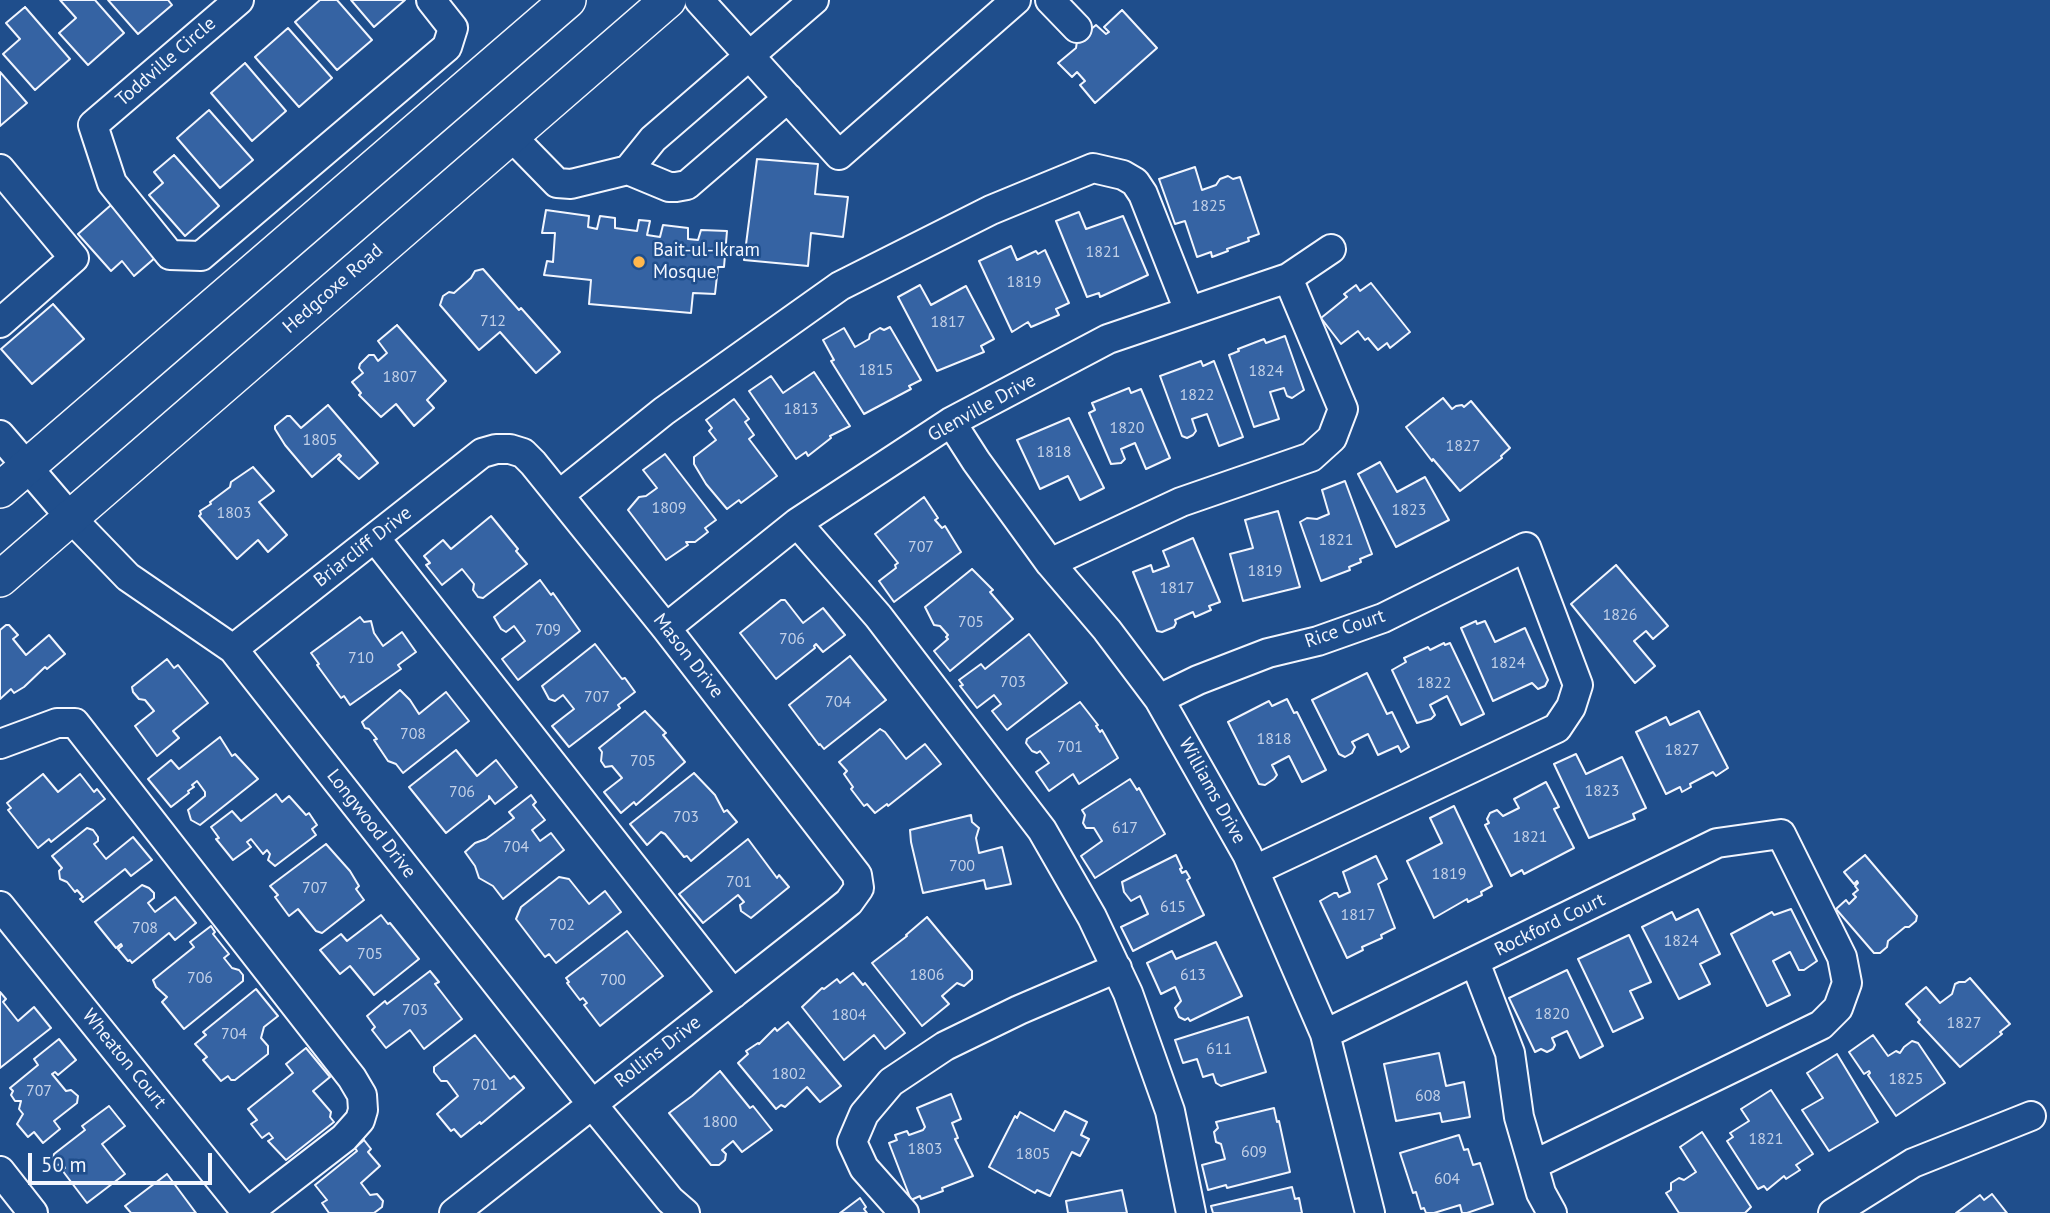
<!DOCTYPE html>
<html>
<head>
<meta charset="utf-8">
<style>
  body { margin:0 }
  #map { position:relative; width:2050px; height:1213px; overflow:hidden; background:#1f4e8c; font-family:"PT Sans",sans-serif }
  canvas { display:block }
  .scale { position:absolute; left:28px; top:1153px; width:184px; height:32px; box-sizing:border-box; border:4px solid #f2f6ff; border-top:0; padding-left:9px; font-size:21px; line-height:24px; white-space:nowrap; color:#f2f6ff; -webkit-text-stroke:5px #1f4e8c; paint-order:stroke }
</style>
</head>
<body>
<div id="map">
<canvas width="2050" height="1213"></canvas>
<div class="scale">50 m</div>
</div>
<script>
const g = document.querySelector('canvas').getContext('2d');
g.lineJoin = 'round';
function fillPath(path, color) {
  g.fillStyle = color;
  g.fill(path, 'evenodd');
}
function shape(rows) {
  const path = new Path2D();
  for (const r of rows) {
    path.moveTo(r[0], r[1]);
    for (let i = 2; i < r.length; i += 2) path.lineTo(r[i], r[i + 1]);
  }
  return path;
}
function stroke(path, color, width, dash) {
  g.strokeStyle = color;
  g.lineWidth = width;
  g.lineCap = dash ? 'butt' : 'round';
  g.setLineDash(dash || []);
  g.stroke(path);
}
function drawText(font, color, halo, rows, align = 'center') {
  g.font = font + ' "PT Sans",sans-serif';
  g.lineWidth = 5;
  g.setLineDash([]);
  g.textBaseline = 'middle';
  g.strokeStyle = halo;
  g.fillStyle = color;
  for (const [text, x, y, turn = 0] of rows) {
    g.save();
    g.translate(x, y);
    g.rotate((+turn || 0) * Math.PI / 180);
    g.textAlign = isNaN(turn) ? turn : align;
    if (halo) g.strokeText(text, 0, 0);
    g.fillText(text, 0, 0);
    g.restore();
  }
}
const building = shape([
  [60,0,95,0,124,33,88,65,59,33,76,18,60,0],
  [108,0,168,0,172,5,138,34,108,0],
  [320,0,337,0,372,40,337,70,295,22,320,0],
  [351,0,405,0,374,27,351,0],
  [25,7,70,59,35,90,3,54,20,39,6,23,25,7],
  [1122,10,1157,48,1095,103,1080,85,1085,81,1077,72,1072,77,1058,63,1076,48,1077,41,1096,25,1106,34,1109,32,1104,27,1122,10],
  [288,28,332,78,299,107,255,57,288,28],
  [245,63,286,111,252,141,211,93,245,63],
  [0,72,27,103,0,126,0,72],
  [209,110,253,160,220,188,177,138,209,110],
  [174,155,219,206,185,236,149,195,163,183,154,172,174,155],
  [757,159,818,164,815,194,848,197,843,237,811,233,808,266,744,260,757,159],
  [1195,167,1202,190,1216,185,1220,179,1228,176,1233,179,1240,177,1259,234,1248,238,1249,241,1227,249,1228,251,1212,257,1211,252,1197,257,1185,221,1175,224,1159,179,1195,167],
  [111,205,156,257,134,276,122,261,111,271,78,234,111,205],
  [546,210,589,216,588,227,597,229,600,216,615,218,615,228,637,231,639,220,650,221,647,235,660,237,663,225,688,228,688,239,698,240,701,230,727,231,724,267,718,267,715,294,693,293,691,313,589,304,591,280,544,275,547,261,553,262,555,233,542,233,546,210],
  [1079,212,1086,229,1123,216,1148,275,1100,297,1099,293,1087,297,1056,221,1079,212],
  [1011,246,1017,260,1036,251,1038,254,1045,250,1069,303,1056,309,1059,315,1031,327,1028,322,1012,332,979,261,1011,246],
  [483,269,519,310,521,308,560,352,536,373,500,332,479,350,440,305,443,296,449,292,454,293,471,278,475,271,483,269],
  [1371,283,1410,332,1390,348,1387,343,1378,350,1368,338,1365,340,1358,331,1341,344,1321,318,1347,297,1344,294,1356,285,1360,291,1371,283],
  [920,285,931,305,966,286,994,339,981,346,984,352,937,371,898,297,920,285],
  [53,304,84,339,32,384,1,349,53,304],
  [397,325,446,381,427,400,434,408,414,426,396,404,381,417,359,395,361,393,352,382,363,373,359,368,360,364,369,355,374,355,378,361,387,353,378,341,397,325],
  [890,327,921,380,909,386,911,389,864,414,831,361,834,360,823,340,844,328,855,347,869,339,870,334,880,328,884,330,890,327],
  [1285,336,1304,390,1292,398,1287,396,1284,388,1270,392,1279,419,1254,427,1229,355,1239,351,1238,349,1264,339,1266,343,1285,336],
  [1201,361,1203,366,1214,361,1243,437,1219,446,1207,414,1192,419,1196,431,1193,435,1187,438,1182,436,1160,376,1201,361],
  [814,372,850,426,830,436,831,438,808,456,806,452,796,459,749,391,771,376,783,393,814,372],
  [1129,388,1131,393,1141,389,1170,458,1146,469,1135,443,1121,449,1125,459,1121,463,1111,464,1089,413,1095,410,1092,403,1129,388],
  [1443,398,1452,409,1456,406,1462,405,1464,407,1471,401,1510,448,1501,456,1502,458,1460,491,1433,459,1432,461,1406,427,1443,398],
  [734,399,749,419,745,422,754,435,749,439,777,476,741,503,739,500,727,509,706,484,694,464,694,457,716,440,709,431,712,428,706,420,734,399],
  [328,405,378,463,359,479,338,459,341,456,339,454,312,477,285,445,275,429,275,426,287,416,290,416,301,428,328,405],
  [1069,418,1104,488,1080,500,1068,476,1040,489,1017,440,1069,418],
  [665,454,716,520,705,528,708,532,695,542,686,542,688,545,666,560,628,510,639,497,646,496,657,488,643,470,665,454],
  [1380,462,1397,492,1425,477,1449,520,1396,547,1358,474,1380,462],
  [253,467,274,491,259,502,287,535,268,552,258,540,237,559,199,516,201,514,200,511,211,504,210,502,230,487,231,482,253,467],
  [1345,481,1372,554,1360,559,1361,562,1349,567,1350,570,1321,581,1300,522,1307,518,1317,519,1329,514,1322,490,1345,481],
  [924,497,938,518,935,520,942,528,945,526,961,552,894,602,879,581,896,568,895,565,898,563,875,534,924,497],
  [1278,511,1300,587,1243,601,1230,554,1253,548,1245,520,1278,511],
  [491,516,518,549,516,551,527,564,483,598,478,597,473,590,474,584,462,569,442,585,426,565,430,563,424,556,443,540,451,549,491,516],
  [1193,538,1220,602,1209,606,1211,610,1195,617,1193,612,1175,620,1176,623,1174,627,1162,632,1157,631,1133,572,1151,565,1153,572,1169,566,1163,551,1193,538],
  [1616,565,1668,626,1653,639,1646,631,1634,641,1655,666,1635,683,1571,604,1616,565],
  [972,569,993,590,990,592,1013,619,950,671,934,651,948,639,946,637,948,635,940,626,934,625,925,607,972,569],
  [540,580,551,595,553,593,580,631,518,680,502,659,525,641,514,626,506,632,501,629,494,617,540,580],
  [781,600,785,600,803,623,823,608,845,635,823,652,816,644,814,646,815,648,776,679,740,633,781,600],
  [360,617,364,622,371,621,374,633,383,646,402,632,416,652,398,665,401,669,350,705,344,696,341,698,317,665,319,664,311,653,360,617],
  [1476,621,1477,624,1485,621,1495,642,1525,628,1548,680,1545,686,1538,689,1532,683,1493,701,1461,628,1476,621],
  [6,625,9,625,18,635,13,639,26,655,49,635,65,654,47,669,45,667,24,687,14,693,11,689,0,699,0,630,6,625],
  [1029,634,1067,683,1007,730,992,711,1001,704,994,695,977,708,960,686,963,685,959,680,981,664,985,669,1029,634],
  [1444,643,1445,645,1450,643,1484,714,1461,725,1447,696,1430,705,1435,715,1431,719,1417,723,1392,670,1406,662,1404,658,1428,647,1430,650,1444,643],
  [595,644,622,679,625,678,635,692,618,705,620,708,569,747,552,726,574,709,563,695,555,701,549,699,542,686,595,644],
  [850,656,886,700,824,749,820,744,819,745,789,705,850,656],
  [167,659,174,668,178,665,208,703,173,731,179,738,157,756,135,726,154,711,145,700,139,699,133,692,132,687,167,659],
  [1367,673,1387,714,1392,712,1409,747,1401,752,1398,746,1378,755,1368,734,1352,742,1355,747,1352,753,1345,757,1339,754,1312,700,1367,673],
  [400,690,410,700,419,714,446,692,469,721,403,773,396,764,388,761,374,740,377,739,369,729,365,728,362,722,400,690],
  [1287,699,1294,713,1297,712,1326,770,1302,782,1289,756,1272,765,1277,775,1274,779,1265,785,1259,784,1228,722,1269,701,1272,706,1287,699],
  [1080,702,1098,725,1096,726,1100,732,1102,730,1118,758,1079,784,1073,774,1049,791,1036,772,1049,763,1040,751,1037,753,1032,751,1026,743,1027,739,1080,702],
  [645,711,666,733,663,735,685,762,636,805,634,802,621,813,604,792,622,778,612,766,605,767,601,761,602,752,599,748,645,711],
  [1699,711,1728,768,1716,776,1713,772,1690,784,1691,787,1682,792,1680,787,1666,794,1636,732,1666,717,1670,725,1699,711],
  [880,729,885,732,906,759,925,744,941,764,888,806,887,804,875,813,867,804,864,806,851,789,853,787,844,774,847,771,839,762,880,729],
  [220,737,232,756,235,754,258,779,200,825,191,820,188,810,205,796,205,792,197,781,192,785,194,787,188,791,189,793,171,807,148,779,171,760,179,769,220,737],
  [456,750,477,776,496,760,517,787,495,804,489,796,489,799,446,833,409,787,456,750],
  [1576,754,1586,774,1622,757,1646,808,1633,814,1635,819,1589,838,1554,764,1576,754],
  [694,773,715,795,724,812,727,810,737,822,691,861,687,856,684,857,665,834,661,832,647,845,630,824,694,773],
  [43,774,58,792,80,774,94,792,97,789,105,799,51,842,49,839,38,848,8,810,11,808,7,803,43,774],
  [1130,779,1137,790,1139,788,1165,834,1095,878,1081,856,1102,841,1094,828,1086,828,1083,823,1085,815,1082,810,1130,779],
  [1546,782,1559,807,1554,809,1574,848,1524,874,1522,870,1511,876,1485,825,1489,823,1487,819,1490,813,1497,810,1503,816,1519,808,1514,799,1546,782],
  [276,794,282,802,289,796,306,815,309,813,317,825,312,829,316,835,275,866,268,860,270,854,267,850,263,854,251,839,247,842,251,847,233,860,216,839,219,838,211,827,232,811,241,821,276,794],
  [531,795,536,802,533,805,545,820,532,830,540,841,551,833,564,850,503,899,493,886,479,878,475,866,465,852,475,843,486,839,514,818,509,812,531,795],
  [1454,806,1492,886,1481,892,1482,895,1468,902,1467,899,1434,918,1407,861,1442,843,1430,818,1454,806],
  [971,815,972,822,979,828,976,838,979,853,1002,847,1011,884,986,889,984,880,923,893,911,842,910,830,971,815],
  [87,828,93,830,98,837,98,841,94,844,106,859,133,837,152,860,131,876,125,869,83,902,80,899,83,897,77,890,75,892,67,882,60,879,59,871,62,868,52,856,87,828],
  [748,839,777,878,779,875,789,887,751,918,741,911,740,905,744,902,738,895,703,923,679,894,748,839],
  [326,844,350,871,359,886,356,889,364,900,322,933,316,931,298,909,289,916,275,897,278,895,270,886,326,844],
  [1176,855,1182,868,1180,869,1182,873,1186,871,1190,878,1187,880,1204,915,1133,951,1121,927,1148,914,1140,896,1131,901,1124,892,1122,882,1176,855],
  [1865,855,1917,916,1916,921,1909,927,1905,927,1888,941,1887,947,1880,953,1874,953,1836,909,1846,900,1849,904,1856,897,1853,894,1858,890,1855,886,1858,883,1857,881,1854,884,1844,872,1865,855],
  [1376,856,1387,879,1378,884,1395,928,1381,935,1382,938,1362,947,1363,950,1347,958,1320,901,1334,893,1337,893,1339,897,1350,892,1343,872,1376,856],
  [559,877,569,879,589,904,605,891,621,912,556,963,549,954,545,957,516,919,521,907,559,877],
  [142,885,149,888,154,893,154,898,148,903,155,912,175,897,196,923,175,940,169,933,132,963,130,960,128,961,118,949,122,946,121,944,116,948,95,922,142,885],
  [1698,909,1720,954,1700,964,1710,984,1679,999,1642,927,1672,912,1676,920,1698,909],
  [1791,909,1817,961,1804,970,1799,970,1790,952,1773,961,1790,995,1767,1006,1731,934,1772,912,1774,915,1791,909],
  [381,915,388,924,390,923,419,959,374,995,350,966,340,974,320,950,341,934,347,941,381,915],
  [927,917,972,971,972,979,964,986,957,983,942,996,949,1004,922,1026,872,963,907,936,906,935,927,917],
  [211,926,215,932,213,934,229,954,224,958,232,968,239,970,243,975,243,981,184,1029,162,1002,167,997,156,987,153,980,194,947,190,942,211,926],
  [627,931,663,976,600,1026,584,1005,587,1003,583,998,580,1000,567,983,569,982,566,978,627,931],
  [1629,935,1651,982,1630,991,1643,1018,1613,1032,1578,959,1629,935],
  [1216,942,1242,996,1190,1021,1188,1018,1185,1020,1179,1017,1175,1008,1181,1001,1175,987,1161,994,1147,963,1172,951,1176,959,1216,942],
  [1567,970,1603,1046,1580,1058,1567,1031,1552,1038,1555,1045,1553,1049,1547,1052,1541,1049,1535,1052,1509,998,1567,970],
  [430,971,439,982,435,984,462,1019,424,1049,410,1030,386,1048,372,1030,375,1027,367,1016,385,1001,387,1004,430,971],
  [853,973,863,985,865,983,905,1033,885,1049,874,1035,844,1060,802,1007,822,988,824,989,837,979,840,983,853,973],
  [1970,978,2010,1024,2000,1032,2002,1034,1960,1067,1918,1022,1920,1020,1906,1004,1926,987,1940,1003,1952,994,1955,984,1959,982,1965,982,1970,978],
  [256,989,278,1016,264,1027,261,1038,268,1046,268,1054,235,1080,231,1080,228,1076,221,1081,203,1060,207,1057,195,1044,206,1035,203,1032,256,989],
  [0,992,6,999,3,1002,18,1021,34,1007,51,1028,0,1068,0,992],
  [1248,1017,1266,1072,1221,1086,1216,1083,1213,1074,1203,1077,1197,1059,1183,1063,1175,1040,1248,1017],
  [788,1022,841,1086,820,1102,807,1087,785,1107,781,1105,776,1109,738,1063,748,1054,746,1051,758,1043,759,1044,775,1028,777,1031,788,1022],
  [475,1035,510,1079,514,1076,524,1088,481,1124,480,1122,461,1137,454,1129,451,1131,437,1114,458,1096,447,1081,441,1081,434,1072,434,1067,475,1035],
  [1873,1035,1888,1056,1896,1051,1900,1053,1904,1047,1912,1041,1918,1043,1945,1083,1896,1116,1868,1075,1870,1073,1869,1071,1864,1074,1849,1052,1873,1035],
  [59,1039,76,1060,58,1075,55,1072,52,1074,66,1091,71,1090,78,1096,77,1103,54,1121,60,1129,43,1143,34,1132,28,1137,17,1124,23,1114,19,1109,21,1101,15,1101,11,1095,13,1091,10,1088,38,1065,34,1059,59,1039],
  [306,1048,330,1077,313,1091,331,1112,330,1117,334,1122,286,1160,268,1141,273,1138,269,1133,262,1138,251,1124,257,1120,248,1109,293,1073,286,1064,306,1048],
  [1439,1053,1446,1086,1464,1082,1470,1117,1442,1122,1440,1113,1396,1121,1384,1064,1439,1053],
  [1837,1054,1878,1122,1829,1151,1802,1110,1823,1098,1807,1073,1837,1054],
  [720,1071,750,1108,753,1106,772,1130,742,1152,733,1141,722,1150,726,1154,725,1160,719,1165,711,1165,669,1113,692,1096,720,1071],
  [1771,1090,1813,1154,1796,1165,1800,1170,1786,1179,1784,1176,1767,1190,1764,1186,1758,1189,1727,1141,1733,1137,1730,1133,1749,1121,1741,1109,1771,1090],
  [951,1094,961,1119,952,1123,958,1138,955,1139,973,1176,942,1188,943,1191,921,1199,920,1196,911,1200,889,1143,897,1140,895,1135,907,1131,909,1135,923,1130,925,1127,917,1108,951,1094],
  [109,1106,125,1126,102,1144,125,1174,87,1203,62,1170,65,1168,63,1164,57,1165,53,1159,54,1154,85,1130,82,1126,109,1106],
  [1274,1108,1277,1122,1279,1121,1290,1172,1227,1188,1226,1185,1208,1190,1202,1165,1225,1159,1221,1144,1216,1142,1214,1132,1218,1128,1216,1122,1274,1108],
  [1065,1111,1087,1122,1081,1135,1089,1139,1080,1156,1072,1152,1050,1196,1037,1190,1035,1193,989,1167,1015,1116,1017,1118,1020,1112,1054,1131,1065,1111],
  [1702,1132,1751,1207,1745,1213,1679,1213,1666,1193,1671,1190,1671,1183,1679,1178,1684,1180,1696,1172,1680,1147,1702,1132],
  [1459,1135,1464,1150,1468,1149,1473,1165,1480,1163,1493,1204,1467,1213,1462,1213,1460,1205,1434,1213,1426,1213,1424,1208,1421,1209,1416,1192,1413,1193,1400,1153,1459,1135],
  [364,1140,371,1149,368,1152,380,1166,361,1183,370,1195,377,1194,383,1201,382,1207,374,1213,329,1213,322,1203,327,1200,315,1185,357,1151,355,1148,364,1140],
  [167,1174,196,1213,131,1213,125,1206,167,1174],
  [1292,1187,1295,1199,1299,1198,1302,1213,1213,1213,1211,1206,1292,1187],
  [1122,1190,1127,1213,1068,1213,1066,1201,1122,1190],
  [1992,1194,2007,1213,1956,1213,1980,1195,1984,1200,1992,1194],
  [860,1198,866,1207,864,1209,867,1213,840,1213,860,1198]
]);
const minor = shape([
  [239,0,93,125,112,183,170,255,201,256,447,47,453,28,431,0],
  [699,0,839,155,1016,0],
  [1050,0,1077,28],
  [511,136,557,183,571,184,628,170,669,187,676,187,687,185,788,98],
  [0,169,74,258,0,323],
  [628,170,653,139,814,0],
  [951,422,976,461,1050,563,1107,630,1159,699,1247,854,1325,1034,1370,1213],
  [0,435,70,517,128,577,233,649,592,1104,670,1200,685,1213],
  [559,495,664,411,840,286,991,210,1093,168,1123,175,1135,182,1143,194,1189,311],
  [797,523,878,616,1042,830,1092,917,1128,993,1170,1111,1191,1213],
  [375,538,733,994],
  [1050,563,1181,502,1311,457,1332,438,1343,409,1288,278],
  [666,628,797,523,951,422,1108,339,1288,278,1331,249],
  [233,649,482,453,496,449,510,449,523,453,533,463,666,628,857,875,859,888,849,902,833,915,454,1213],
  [1159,699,1198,680,1268,653,1318,641,1383,618,1526,547,1578,685,1571,707,1557,728,1255,870],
  [0,744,57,723,75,723,352,1078,362,1095,363,1110,360,1120,344,1138,247,1213],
  [0,906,247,1213],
  [1475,962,1510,1053,1519,1117,1541,1193,1552,1213],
  [1325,1034,1717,843,1781,834,1842,957,1847,983,1838,1008,1821,1025,1533,1165],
  [0,1171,33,1213],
  [904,1213,864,1168,852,1142,864,1114,891,1082,945,1046,1019,1010,1117,968],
  [1833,1213,1913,1163,2031,1116]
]);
const major = shape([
  [0,490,568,0],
  [0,579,668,0]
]);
const markers = [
  [639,262,7,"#ffb74d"]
];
const numberNames = [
  ["1825",1209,206],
  ["1821",1103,252],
  ["1819",1024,282],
  ["712",493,321],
  ["1817",948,322],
  ["1815",876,370],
  ["1824",1266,371],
  ["1807",400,377],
  ["1822",1197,395],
  ["1813",801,409],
  ["1820",1127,428],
  ["1805",320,440],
  ["1827",1463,446],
  ["1818",1054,452],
  ["1809",669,508],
  ["1823",1409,510],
  ["1803",234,513],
  ["1821",1336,540],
  ["707",921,547],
  ["1819",1265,571],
  ["1817",1177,588],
  ["1826",1620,615],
  ["705",971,622],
  ["709",548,630],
  ["706",792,639],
  ["710",361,658],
  ["1824",1508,663],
  ["703",1013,682],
  ["1822",1434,683],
  ["707",597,697],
  ["704",838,702],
  ["708",413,734],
  ["1818",1274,739],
  ["701",1070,747],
  ["1827",1682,750],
  ["705",643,761],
  ["1823",1602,791],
  ["706",462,792],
  ["703",686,817],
  ["617",1125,828],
  ["1821",1530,837],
  ["704",516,847],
  ["700",962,866],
  ["1819",1449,874],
  ["701",739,882],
  ["707",315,888],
  ["615",1173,907],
  ["1817",1358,915],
  ["702",562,925],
  ["708",145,928],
  ["1824",1681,941],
  ["705",370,954],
  ["1806",927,975],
  ["613",1193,975],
  ["706",200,978],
  ["700",613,980],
  ["703",415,1010],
  ["1820",1552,1014],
  ["1804",849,1015],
  ["1827",1964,1023],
  ["704",234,1034],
  ["611",1219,1049],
  ["1802",789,1074],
  ["1825",1906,1079],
  ["701",485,1085],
  ["707",39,1091],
  ["608",1428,1096],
  ["1800",720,1122],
  ["1821",1766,1139],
  ["1803",925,1149],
  ["609",1254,1152],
  ["1805",1033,1154],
  ["604",1447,1179]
];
const streetNames = [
  ["Toddville Circle",166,62,-41],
  ["Hedgcoxe Road",333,289,-41],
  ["Glenville Drive",982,408,-29],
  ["Briarcliff Drive",363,547,-38],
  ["Rice Court",1345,629,-19],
  ["Mason Drive",688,656,52],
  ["Williams Drive",1212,791,61],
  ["Longwood Drive",371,824,52],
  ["Rockford Court",1550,925,-26],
  ["Rollins Drive",658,1052,-38],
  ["Wheaton Court",124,1059,51]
];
const poiNames = [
  ["Bait-ul-Ikram",653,251],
  ["Mosque",653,273]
];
fillPath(building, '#3563a3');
stroke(building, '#f2f6ff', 2);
stroke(minor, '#f2f6ff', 32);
stroke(major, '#f2f6ff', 38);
stroke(minor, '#1f4e8c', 28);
stroke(major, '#1f4e8c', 35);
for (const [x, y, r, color] of markers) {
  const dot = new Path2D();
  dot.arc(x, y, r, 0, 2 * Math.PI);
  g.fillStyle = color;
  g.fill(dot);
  stroke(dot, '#1f4e8c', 2.5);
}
drawText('16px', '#c3d1e8', null, numberNames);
drawText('19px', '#f2f6ff', '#1f4e8c', streetNames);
drawText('19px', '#f2f6ff', '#1f4e8c', poiNames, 'left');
</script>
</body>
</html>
